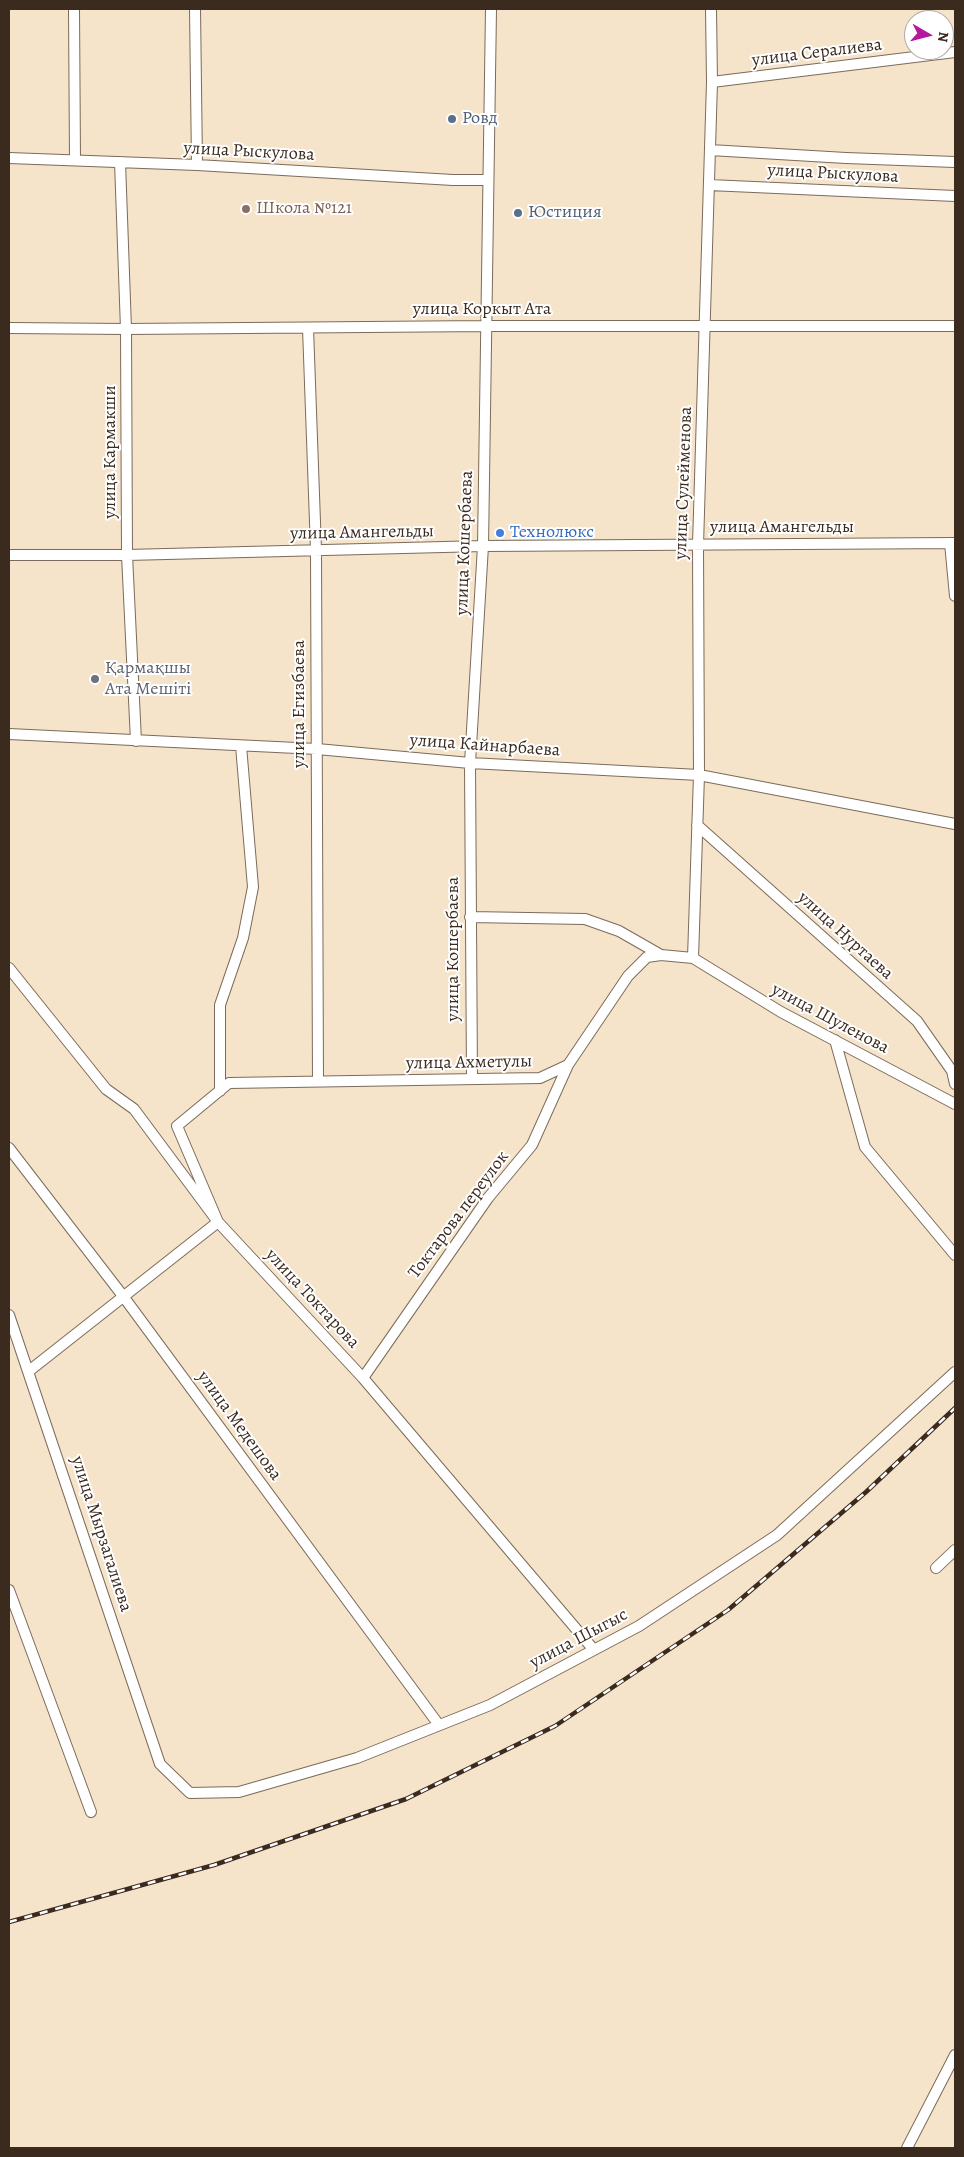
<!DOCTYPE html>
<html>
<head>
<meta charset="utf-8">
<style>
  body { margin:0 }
  #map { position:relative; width:964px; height:2157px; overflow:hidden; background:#f5e3ca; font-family:Alegreya,serif }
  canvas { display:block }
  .frame { position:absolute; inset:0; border:10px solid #3b2a1e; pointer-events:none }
  .north { position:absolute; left:904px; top:10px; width:50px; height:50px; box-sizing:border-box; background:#fff; border:1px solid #b1aaa5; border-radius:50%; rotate:98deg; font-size:14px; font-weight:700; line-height:20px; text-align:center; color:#3b2a1e }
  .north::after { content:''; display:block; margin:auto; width:18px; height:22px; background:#b5179e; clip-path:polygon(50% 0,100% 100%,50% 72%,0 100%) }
</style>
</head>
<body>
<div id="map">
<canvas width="964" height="2157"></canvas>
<div class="frame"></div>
<div class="north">N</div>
</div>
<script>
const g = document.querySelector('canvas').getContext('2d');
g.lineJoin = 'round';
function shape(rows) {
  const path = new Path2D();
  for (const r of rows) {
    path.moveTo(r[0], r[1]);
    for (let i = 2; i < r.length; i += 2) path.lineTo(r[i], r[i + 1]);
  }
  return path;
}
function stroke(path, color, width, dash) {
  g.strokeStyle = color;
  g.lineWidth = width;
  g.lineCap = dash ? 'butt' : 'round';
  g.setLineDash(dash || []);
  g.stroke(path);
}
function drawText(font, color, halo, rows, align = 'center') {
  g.font = font + ' Alegreya,serif';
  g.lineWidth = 4;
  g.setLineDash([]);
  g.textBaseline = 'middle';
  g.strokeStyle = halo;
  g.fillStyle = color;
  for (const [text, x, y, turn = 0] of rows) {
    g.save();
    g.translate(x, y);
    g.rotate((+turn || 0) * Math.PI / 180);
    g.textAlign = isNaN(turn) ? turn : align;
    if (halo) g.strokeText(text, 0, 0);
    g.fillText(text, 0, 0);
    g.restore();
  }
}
const street = shape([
  [74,9,75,160],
  [195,9,197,165],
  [712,82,955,52],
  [710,150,846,158,955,162],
  [9,158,197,165,453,180,487,180],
  [120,162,126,329,127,555,136,741],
  [709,185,955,196],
  [9,328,126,329,486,326,955,326],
  [308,328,316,550,318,1081],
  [950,543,955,596],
  [9,555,127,555,483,546,955,543],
  [9,734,317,749,470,763,699,775,955,824],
  [697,825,917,1021,952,1071,955,1084],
  [470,917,585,919,619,931,661,955],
  [693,958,699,775,698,545,712,82,711,9],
  [9,968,106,1089,134,1109,218,1222,363,1378,594,1650],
  [835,1040,865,1147,955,1255],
  [472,1079,470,763,483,546,491,9],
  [220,1091,220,1005,243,938,253,887,241,746],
  [9,1148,123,1296,439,1725],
  [9,1315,160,1764,190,1793,239,1792,357,1758,490,1705,639,1626,777,1535,955,1372],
  [29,1371,218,1222,177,1126,229,1083,540,1078,568,1065,628,976,647,957,661,955,693,958,781,1012,955,1104],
  [363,1378,488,1198,532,1145,568,1065],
  [936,1568,955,1550],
  [9,1590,91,1812],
  [907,2148,955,2055]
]);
const rail = shape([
  [9,1922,214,1865,406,1799,555,1726,728,1610,866,1492,955,1408]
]);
const markers = [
  [452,119,5,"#5c6f8a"],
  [246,209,5,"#8d6e63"],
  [518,213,5,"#5c6f8a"],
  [500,533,5,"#3f7fe0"],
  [95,679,5,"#6b7280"]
];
const streetNames = [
  ["улица Сералиева",817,53,-7],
  ["улица Рыскулова",249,152,3],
  ["улица Рыскулова",833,174,3],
  ["улица Коркыт Ата",482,310],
  ["улица Кармакши",111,452,-90],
  ["улица Сулейменова",684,483,-88],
  ["улица Амангельды",782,528],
  ["улица Амангельды",362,533,-1],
  ["улица Кошербаева",465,543,-88],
  ["улица Егизбаева",300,704,-90],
  ["улица Кайнарбаева",485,746,4],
  ["улица Нуртаева",845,936,42],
  ["улица Кошербаева",454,949,-90],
  ["улица Шуленова",830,1019,28],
  ["улица Ахметулы",469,1063,-1],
  ["Токтарова переулок",459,1215,-53],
  ["улица Токтарова",312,1299,47],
  ["улица Медешова",239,1426,54],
  ["улица Мырзагалиева",101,1534,72],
  ["улица Шыгыс",579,1639,-28]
];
const serviceNames = [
  ["Ровд",462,119],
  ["Юстиция",528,213]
];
const educationNames = [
  ["Школа №121",256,209]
];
const shopNames = [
  ["Технолюкс",510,533]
];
const worshipNames = [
  ["Қармақшы",105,669],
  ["Ата Мешіті",105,690]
];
stroke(street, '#7c6b5a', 12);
stroke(street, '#fff', 10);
stroke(rail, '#3b2a1e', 4.5);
stroke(rail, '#fff', 2.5, [8]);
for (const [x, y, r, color] of markers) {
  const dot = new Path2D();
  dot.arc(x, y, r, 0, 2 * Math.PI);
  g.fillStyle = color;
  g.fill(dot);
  stroke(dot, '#fff', 2);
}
drawText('18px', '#3b2a1e', '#fff', streetNames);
drawText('18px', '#4e5e75', '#fff', serviceNames, 'left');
drawText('18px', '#785e54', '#fff', educationNames, 'left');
drawText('18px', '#366cbe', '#fff', shopNames, 'left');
drawText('18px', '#5b616d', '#fff', worshipNames, 'left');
</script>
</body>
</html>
